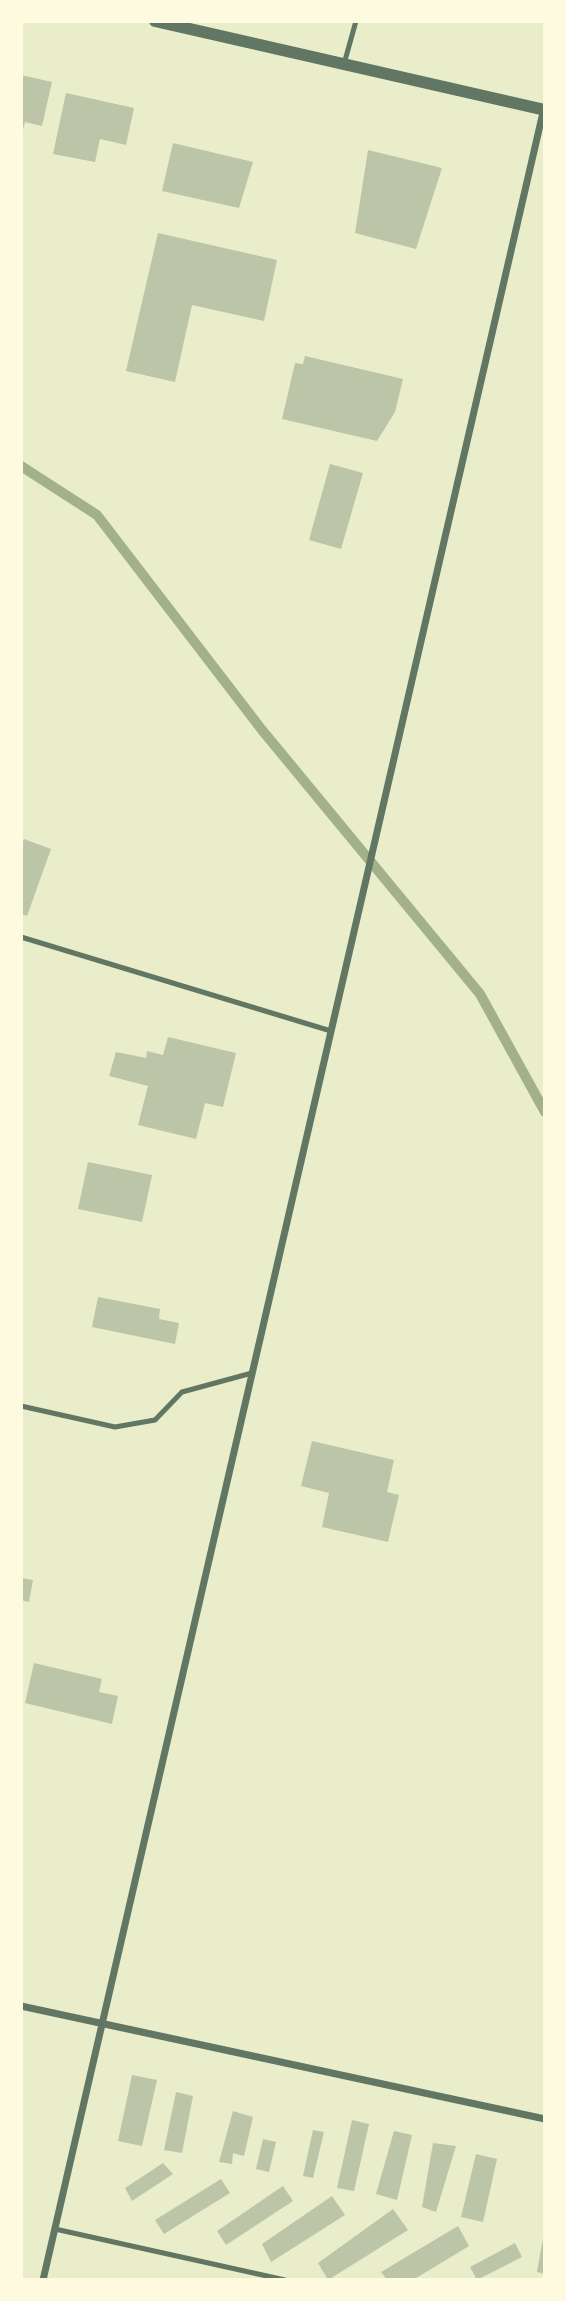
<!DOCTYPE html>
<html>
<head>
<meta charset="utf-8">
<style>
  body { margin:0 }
  #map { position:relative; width:566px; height:2301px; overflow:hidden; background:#e9edc9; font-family:"Roboto Condensed",sans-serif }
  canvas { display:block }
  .frame { position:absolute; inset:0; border:23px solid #fefae0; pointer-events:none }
</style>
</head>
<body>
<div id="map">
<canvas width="566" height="2301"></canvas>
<div class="frame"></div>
</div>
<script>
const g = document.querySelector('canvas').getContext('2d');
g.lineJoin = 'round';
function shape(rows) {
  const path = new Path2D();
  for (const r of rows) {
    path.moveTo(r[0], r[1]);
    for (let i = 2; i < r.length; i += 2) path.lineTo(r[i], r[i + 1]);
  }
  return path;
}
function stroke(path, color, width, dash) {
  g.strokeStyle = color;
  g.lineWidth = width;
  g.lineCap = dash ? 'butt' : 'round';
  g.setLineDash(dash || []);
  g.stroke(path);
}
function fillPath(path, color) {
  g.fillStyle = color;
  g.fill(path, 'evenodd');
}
const stream = shape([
  [21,466,97,515,262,730,480,994,545,1112]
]);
const building = shape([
  [21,75,52,82,42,126,25,122,22,133],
  [66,93,134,108,126,145,100,139,95,162,53,154],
  [173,143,253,162,239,208,162,191],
  [368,150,442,168,416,249,355,233],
  [158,233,277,260,264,321,192,305,175,382,126,371],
  [305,356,403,379,395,412,377,441,282,419,295,363,303,364],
  [330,464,363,473,341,549,309,540],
  [24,839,51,849,27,916,21,914,21,847],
  [168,1037,236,1053,223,1107,205,1103,196,1139,138,1125,148,1086,109,1076,116,1052,146,1058,147,1051,163,1055],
  [88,1162,152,1175,142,1222,78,1209],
  [98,1297,160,1309,159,1319,179,1323,175,1344,92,1327],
  [312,1441,394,1460,387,1492,399,1495,388,1542,322,1527,329,1493,301,1486],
  [21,1578,33,1580,29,1602,21,1600],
  [34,1663,102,1679,99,1692,118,1696,112,1724,25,1703],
  [132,2075,157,2080,142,2146,118,2141],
  [176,2092,193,2096,182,2153,164,2150],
  [233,2111,253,2117,244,2156,233,2153,232,2164,219,2162],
  [352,2120,369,2124,354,2191,337,2188],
  [313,2130,324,2132,313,2178,303,2176],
  [394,2131,412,2135,397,2200,376,2194],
  [263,2139,276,2142,269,2172,256,2169],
  [433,2143,456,2146,436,2212,422,2207],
  [476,2154,497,2159,483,2222,461,2217],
  [163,2163,173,2174,132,2201,125,2188],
  [221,2179,230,2193,164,2234,155,2220],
  [283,2186,293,2201,226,2245,217,2231],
  [332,2196,345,2215,271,2262,262,2244],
  [393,2209,408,2230,328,2280,318,2263],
  [458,2226,469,2246,413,2280,387,2280,381,2272],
  [544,2232,545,2232,545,2274,537,2272],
  [515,2243,522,2257,477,2280,470,2267]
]);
const service = shape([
  [344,64,356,21],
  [21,937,331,1031],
  [21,1406,115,1427,155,1420,182,1392,252,1373],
  [55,2229,285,2280]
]);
const minor = shape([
  [21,2006,545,2119],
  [43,2280,544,108]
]);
const tertiary = shape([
  [155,21,545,110]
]);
stroke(stream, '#a3b18a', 10);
fillPath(building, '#bcc5a7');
stroke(service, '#617663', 5);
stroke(minor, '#617663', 7);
stroke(tertiary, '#617663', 12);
</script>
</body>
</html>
